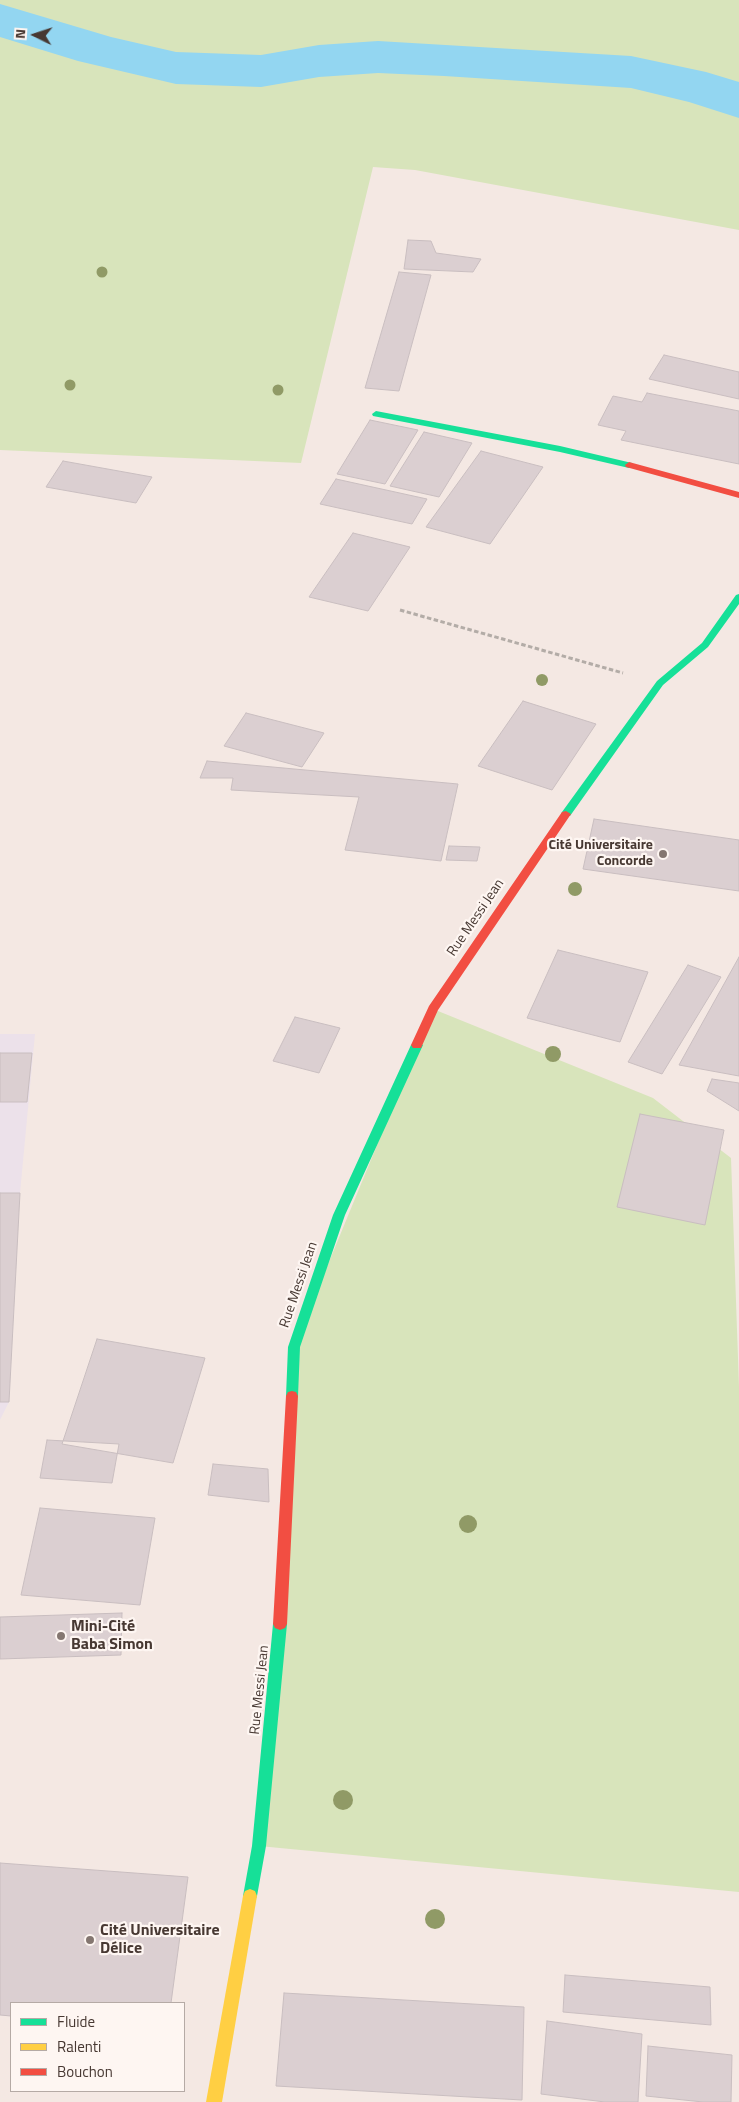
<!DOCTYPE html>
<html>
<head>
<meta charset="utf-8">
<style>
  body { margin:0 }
  #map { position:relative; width:739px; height:2102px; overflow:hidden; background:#f4e8e3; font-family:"Titillium Web",sans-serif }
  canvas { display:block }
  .legend { position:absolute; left:10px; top:2002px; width:175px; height:90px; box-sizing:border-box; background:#fef6f2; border:1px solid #b5aaa5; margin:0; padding:6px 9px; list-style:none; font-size:15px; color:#473832 }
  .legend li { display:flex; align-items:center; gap:10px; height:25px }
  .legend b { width:25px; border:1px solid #b5aaa5 }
  .north { position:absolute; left:10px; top:10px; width:50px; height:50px; -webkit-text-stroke:4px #fef6f2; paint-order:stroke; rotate:274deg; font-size:14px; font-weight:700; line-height:20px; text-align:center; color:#473832 }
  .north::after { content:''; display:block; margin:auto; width:18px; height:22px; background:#473832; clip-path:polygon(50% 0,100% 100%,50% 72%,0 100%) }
</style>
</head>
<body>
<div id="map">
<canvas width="739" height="2102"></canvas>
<ul class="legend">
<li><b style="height:6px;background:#16e098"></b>Fluide</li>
<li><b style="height:6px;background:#ffcf43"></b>Ralenti</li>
<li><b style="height:6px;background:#f24e42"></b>Bouchon</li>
</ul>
<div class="north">N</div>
</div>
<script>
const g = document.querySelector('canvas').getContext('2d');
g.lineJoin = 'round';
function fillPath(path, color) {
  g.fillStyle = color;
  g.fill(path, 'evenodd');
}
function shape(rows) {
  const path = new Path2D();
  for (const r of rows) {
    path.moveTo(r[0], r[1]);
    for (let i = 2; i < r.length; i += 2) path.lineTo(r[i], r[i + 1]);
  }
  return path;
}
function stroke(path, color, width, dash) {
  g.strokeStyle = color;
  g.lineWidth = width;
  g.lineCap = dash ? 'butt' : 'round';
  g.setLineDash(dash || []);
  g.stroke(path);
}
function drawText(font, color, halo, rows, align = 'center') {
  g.font = font + ' "Titillium Web",sans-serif';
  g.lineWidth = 4.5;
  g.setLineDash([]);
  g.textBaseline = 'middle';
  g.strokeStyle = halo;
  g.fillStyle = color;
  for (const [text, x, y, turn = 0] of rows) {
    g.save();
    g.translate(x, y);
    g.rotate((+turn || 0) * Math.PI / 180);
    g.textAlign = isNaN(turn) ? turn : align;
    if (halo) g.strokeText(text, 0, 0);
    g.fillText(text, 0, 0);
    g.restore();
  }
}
const education = shape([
  [0,1034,35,1034,20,1193,9,1402,0,1420]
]);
const green = shape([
  [0,0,739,0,739,230,415,170,373,167,301,463,0,450],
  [433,1009,653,1098,731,1158,739,1387,739,1892,259,1846,294,1347]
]);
const river = shape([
  [0,4,111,37,176,52,261,55,319,45,378,41,631,56,706,72,739,82,739,118,689,102,631,88,444,76,378,73,319,77,261,87,176,84,78,61,0,37,0,4]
]);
const building = shape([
  [408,240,431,241,436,253,481,259,473,272,404,269,408,240],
  [399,272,431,275,399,391,365,388,399,272],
  [664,355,739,372,739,399,649,379,664,355],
  [647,393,739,411,739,464,621,440,626,431,598,425,613,396,642,402,647,393],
  [370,420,418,430,385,484,337,474,370,420],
  [424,432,472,443,439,497,390,486,424,432],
  [481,451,543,467,490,544,426,527,481,451],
  [63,461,152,477,136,503,46,487,63,461],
  [336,479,427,499,412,524,320,504,336,479],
  [353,533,410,547,368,611,309,597,353,533],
  [523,701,596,724,552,790,478,766,523,701],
  [246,713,324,733,302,767,224,746,246,713],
  [207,761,458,784,441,861,345,850,359,797,231,790,233,778,200,778,207,761],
  [594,819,739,840,739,891,583,869,594,819],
  [449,846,480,847,477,861,446,860,449,846],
  [558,950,648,972,620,1042,527,1018,558,950],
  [739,957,739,1076,679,1065,739,957],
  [688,965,721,977,662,1074,628,1062,688,965],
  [295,1017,340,1028,319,1073,273,1061,295,1017],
  [0,1053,32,1053,27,1102,0,1102,0,1053],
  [712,1079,739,1083,739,1111,707,1091,712,1079],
  [640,1114,724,1130,705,1225,617,1207,640,1114],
  [0,1193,20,1193,9,1402,0,1402,0,1193],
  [97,1339,205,1358,173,1463,62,1444,97,1339],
  [47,1440,119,1444,112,1483,40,1478,47,1440],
  [213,1464,268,1469,269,1502,208,1495,213,1464],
  [40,1508,155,1518,140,1605,21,1595,40,1508],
  [122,1613,121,1655,0,1659,0,1617,122,1613],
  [0,1863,188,1877,171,2003,11,2003,11,2016,0,2015,0,1863],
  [565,1975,710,1987,711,2025,563,2012,565,1975],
  [284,1993,524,2007,522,2100,276,2086,284,1993],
  [547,2021,642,2034,638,2102,605,2102,541,2094,547,2021],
  [648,2046,732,2055,731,2102,703,2102,646,2096,648,2046]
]);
const path = shape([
  [400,610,623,673]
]);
const fast = shape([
  [376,411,560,446,632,463,633,465,629,468,560,452,373,416,372,414,376,411],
  [739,594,739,604,708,647,663,685,570,816,562,816,561,814,562,812,657,681,702,643,736,595,739,594],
  [417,1041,423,1045,345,1215,300,1347,298,1396,296,1400,292,1401,288,1400,286,1396,288,1347,333,1215,411,1045,417,1041],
  [280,1618,285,1620,287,1624,266,1846,257,1896,255,1901,250,1903,245,1901,243,1896,252,1846,273,1624,275,1620,280,1618]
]);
const slow = shape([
  [250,1889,255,1891,257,1896,222,2102,206,2102,243,1896,245,1891,250,1889]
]);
const jam = shape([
  [629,462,739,492,739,498,626,467,625,465,629,462],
  [566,811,571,814,438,1010,421,1048,413,1048,411,1045,429,1006,562,812,566,811],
  [292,1391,296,1392,298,1396,287,1624,285,1628,280,1630,275,1628,273,1624,286,1396,288,1392,292,1391]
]);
const trees = [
  [102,272,5.5],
  [70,385,5.5],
  [278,390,5.5],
  [542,680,6],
  [575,889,7],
  [553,1054,8],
  [468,1524,9],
  [343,1800,10],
  [435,1919,10]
];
const markers = [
  [663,854,5,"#847670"],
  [61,1636,5,"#847670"],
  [90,1940,5,"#847670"]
];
const poiNames = [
  ["Cité Universitaire",653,846],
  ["Concorde",653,862]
];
const streetNames = [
  ["Rue Messi Jean",476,918,-56],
  ["Rue Messi Jean",299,1285,-71],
  ["Rue Messi Jean",260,1690,-84]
];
const nearPoinames = [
  ["Mini-Cité",71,1627],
  ["Baba Simon",71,1645],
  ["Cité Universitaire",100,1931],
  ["Délice",100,1949]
];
fillPath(education, '#ece1ea');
fillPath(green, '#d8e4bb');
fillPath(river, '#93d6f1');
fillPath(building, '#dbcfd1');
stroke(building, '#c9bec0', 1);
stroke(path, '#b3aca7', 3, [4.5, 2.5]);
fillPath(fast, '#16e098');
fillPath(slow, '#ffcf43');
fillPath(jam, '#f24e42');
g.fillStyle = '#909a66';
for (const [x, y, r] of trees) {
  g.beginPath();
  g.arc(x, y, r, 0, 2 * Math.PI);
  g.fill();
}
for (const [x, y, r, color] of markers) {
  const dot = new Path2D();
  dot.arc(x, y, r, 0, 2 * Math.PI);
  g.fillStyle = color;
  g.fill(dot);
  stroke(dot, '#fef6f2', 2);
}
drawText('bold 14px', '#473832', '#fef6f2', poiNames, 'right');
drawText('14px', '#473832', '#fef6f2', streetNames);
drawText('bold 16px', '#473832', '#fef6f2', nearPoinames, 'left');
</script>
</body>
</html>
